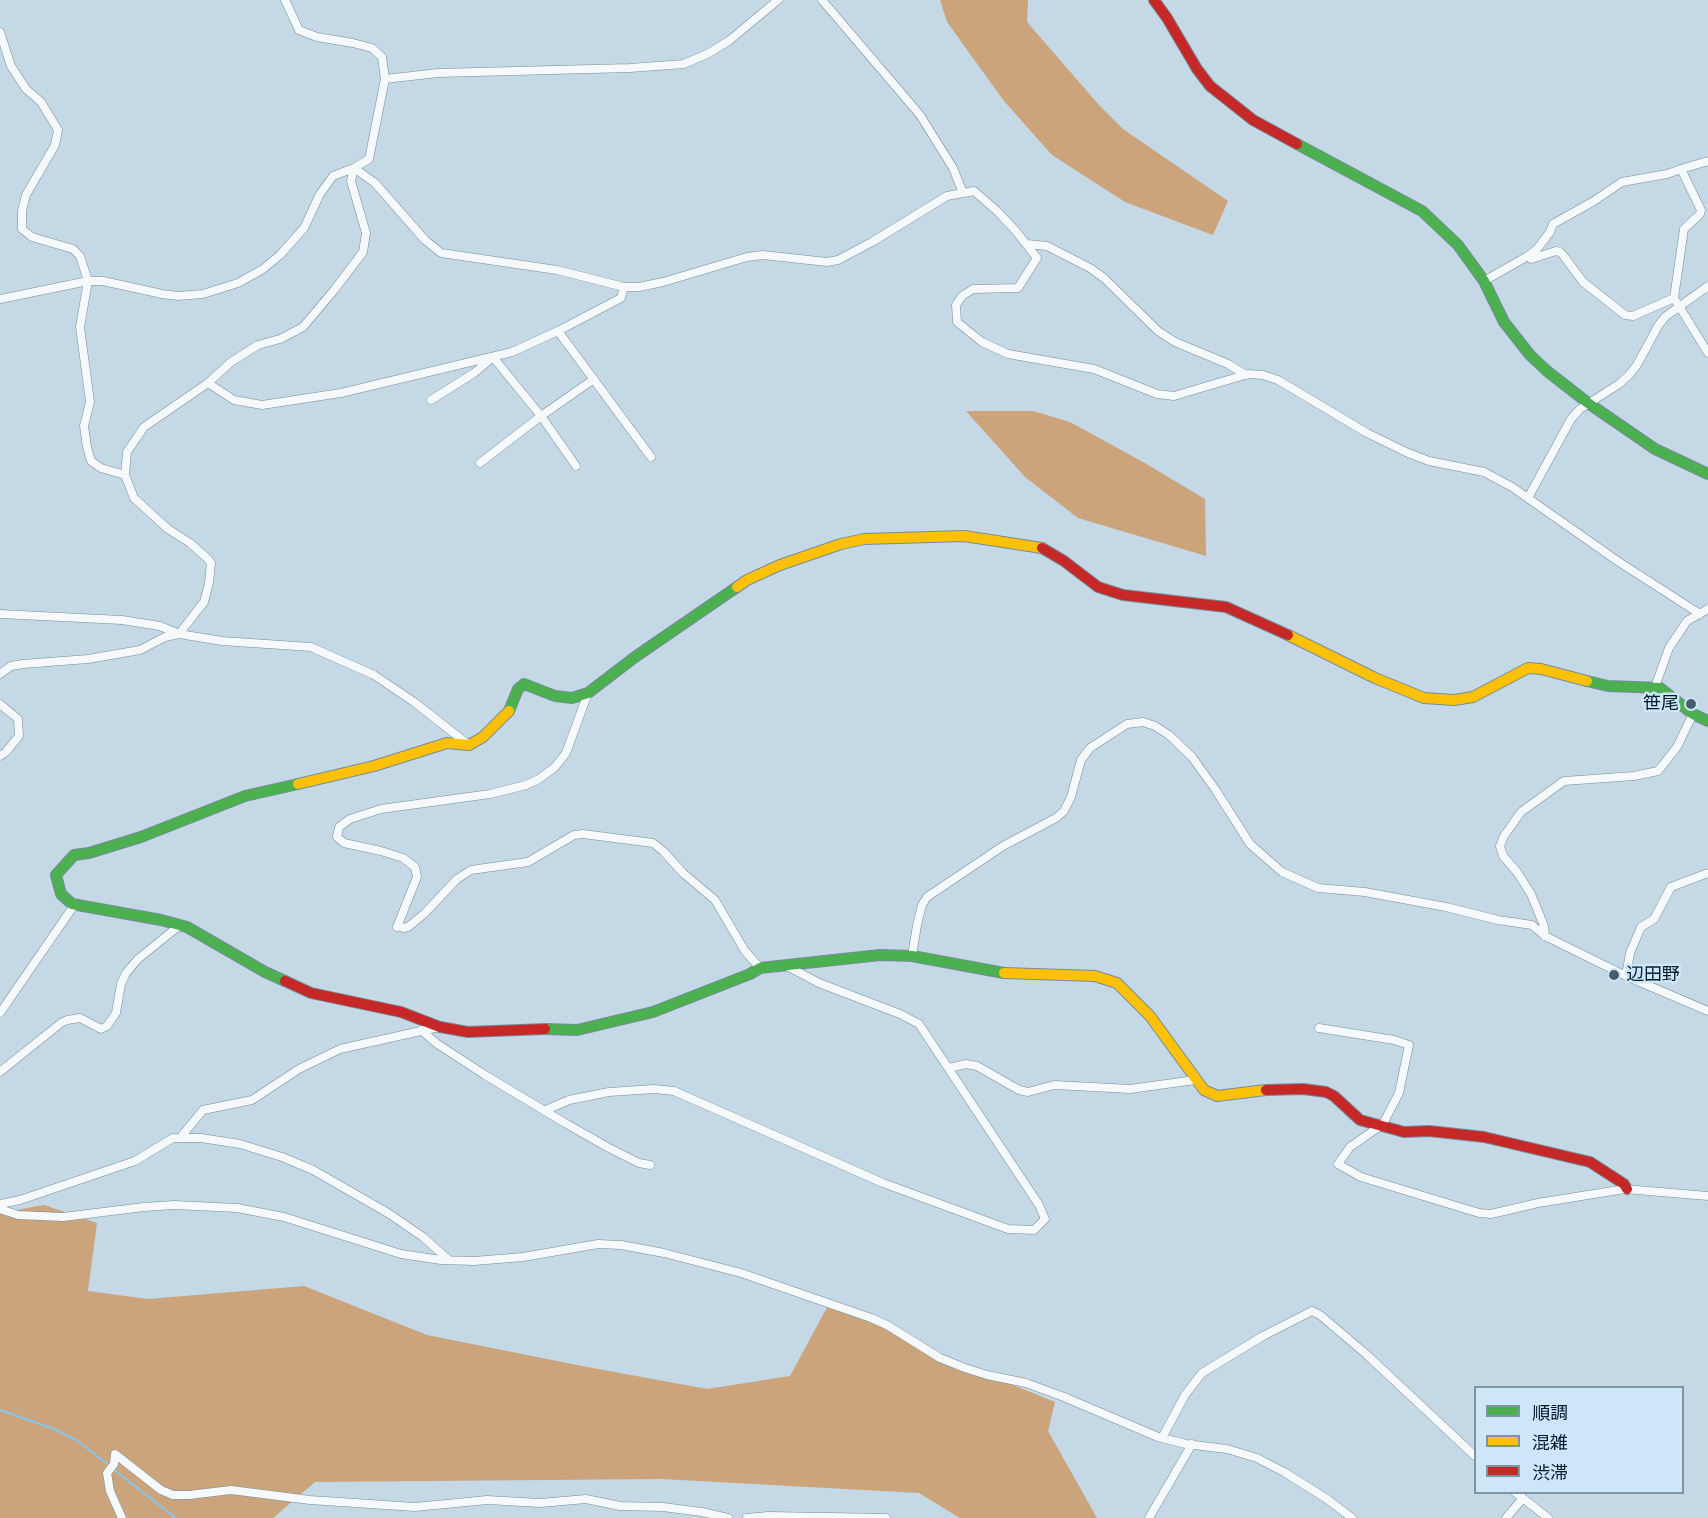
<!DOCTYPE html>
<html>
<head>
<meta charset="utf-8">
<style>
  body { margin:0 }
  #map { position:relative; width:1708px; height:1518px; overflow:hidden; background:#c4d8e6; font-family:Mulish,"Noto Sans JP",sans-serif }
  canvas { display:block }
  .legend { position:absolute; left:1474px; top:1386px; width:210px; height:108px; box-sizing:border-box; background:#cde6f8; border:2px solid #7c95a6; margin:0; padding:8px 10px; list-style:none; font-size:18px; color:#021c2c }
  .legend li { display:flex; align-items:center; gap:12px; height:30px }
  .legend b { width:30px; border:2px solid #7c95a6 }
</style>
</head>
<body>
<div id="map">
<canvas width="1708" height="1518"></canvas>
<ul class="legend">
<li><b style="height:8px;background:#4caf50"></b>順調</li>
<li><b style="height:8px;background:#ffc107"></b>混雑</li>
<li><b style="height:8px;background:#c62828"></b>渋滞</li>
</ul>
</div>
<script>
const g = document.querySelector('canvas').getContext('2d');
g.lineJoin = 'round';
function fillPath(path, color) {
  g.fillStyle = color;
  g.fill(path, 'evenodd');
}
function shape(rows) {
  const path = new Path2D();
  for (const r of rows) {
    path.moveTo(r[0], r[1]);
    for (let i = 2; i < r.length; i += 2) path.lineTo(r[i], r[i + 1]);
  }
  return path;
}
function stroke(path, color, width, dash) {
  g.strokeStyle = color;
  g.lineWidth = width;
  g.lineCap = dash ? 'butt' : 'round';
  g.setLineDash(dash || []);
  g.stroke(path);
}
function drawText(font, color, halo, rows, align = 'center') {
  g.font = font + ' Mulish,"Noto Sans JP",sans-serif';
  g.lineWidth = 5;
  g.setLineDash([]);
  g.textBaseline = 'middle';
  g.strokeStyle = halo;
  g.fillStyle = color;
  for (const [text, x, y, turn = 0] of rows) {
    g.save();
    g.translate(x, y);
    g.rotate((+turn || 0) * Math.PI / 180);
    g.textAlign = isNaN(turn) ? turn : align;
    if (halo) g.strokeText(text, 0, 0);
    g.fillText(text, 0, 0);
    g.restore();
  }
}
const forest = shape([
  [940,0,1028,0,1027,22,1099,105,1123,129,1228,201,1213,235,1125,202,1052,155,1004,101,947,22],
  [966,411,1033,411,1070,422,1143,462,1205,499,1206,556,1078,518,1025,477],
  [44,1205,97,1223,88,1291,148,1299,304,1286,427,1335,582,1366,707,1389,790,1376,830,1302,935,1353,1055,1402,1048,1431,1097,1518,960,1518,919,1493,662,1479,315,1482,273,1518,0,1518,0,1213]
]);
const stream = shape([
  [0,1410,54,1429,76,1440,109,1465],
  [113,1469,176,1518]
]);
const street = shape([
  [822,0,920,115,953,168,963,193],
  [0,32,11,66,26,89,41,102,58,130,55,145,26,195,22,211,22,229,32,237,73,249,80,256,88,281,80,327,90,402,84,426,87,447,91,461,101,468,125,475],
  [385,79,438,73,630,68,684,64,709,53,730,40,778,0],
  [1708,161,1681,169,1701,210,1700,214,1684,229,1674,298,1708,353],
  [354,168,375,183,425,240,441,253,557,270,624,287,639,287,663,282,747,257,763,255,827,262,838,260,872,242,947,196,974,191,997,211,1015,230,1037,258,1018,288,973,289,962,296,956,305,957,322,982,342,1008,354,1094,369,1157,394,1174,396,1248,374,1263,375,1278,380,1367,433,1408,453,1429,461,1484,472,1512,487,1619,562,1700,614],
  [1027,244,1047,246,1090,268,1104,278,1158,331,1175,342,1228,364,1246,375],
  [1528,256,1537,249,1550,232,1553,224,1594,201,1622,182,1667,174,1681,169],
  [1484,281,1528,256,1531,259,1556,251,1560,252,1563,255,1583,282,1625,315,1633,316,1674,298],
  [0,299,88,281,103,281,162,294,178,296,203,294,238,283,263,269,280,255,304,228,320,194,333,176,354,168,369,159,385,79,382,57,372,48,353,43,317,37,299,30,285,0],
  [558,331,651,457],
  [493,357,541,416,576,466],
  [208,383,234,400,262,405,341,393,512,352,558,331,621,298,624,287],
  [431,400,474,373,492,358],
  [480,463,541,416,594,379],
  [1528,498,1571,419,1580,409,1619,384,1629,375,1637,365,1658,326,1665,317,1708,286],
  [0,614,122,620,160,626,179,634],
  [179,634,204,602,209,583,211,563,208,559,190,543,168,529,134,498,125,475,127,452,144,427,208,383,231,362,258,345,280,339,303,327,335,289,363,252,366,233,351,181,354,168],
  [0,674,11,666,23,664,88,659,140,650,165,637,179,634,222,641,311,647,374,675,414,702,469,745],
  [1655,687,1669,648,1687,621,1708,609],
  [588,693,566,753,555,767,539,779,526,785,490,794,381,809,350,819,339,827,337,837,344,843,381,851,403,858,415,867,417,877,397,927,400,926,403,928,408,927,425,913,457,879,471,870,528,862,574,835,583,834,653,843,663,851,683,873,715,900,745,951,760,968],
  [0,704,18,719,19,736,6,752,0,756],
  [1545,936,1544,926,1531,894,1517,872,1503,856,1500,846,1504,836,1521,812,1564,781,1634,776,1658,771,1677,747,1693,714],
  [912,956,917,925,922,905,927,897,1003,846,1056,818,1064,811,1071,797,1081,760,1090,748,1127,724,1143,722,1155,726,1169,735,1192,757,1215,789,1250,844,1282,872,1318,888,1365,892,1446,907,1498,920,1532,925,1545,936,1626,976,1708,1011],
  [1626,976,1630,953,1641,927,1654,919,1671,887,1708,873],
  [0,1013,75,904],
  [1319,1028,1394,1040,1409,1045,1399,1093,1383,1124,1350,1147,1338,1164,1361,1177,1479,1213,1491,1214,1538,1203,1625,1189,1708,1196],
  [421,1030,436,1043,485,1075,565,1123,609,1148,639,1163,650,1165],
  [949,1068,966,1064,977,1066,1019,1090,1028,1092,1054,1085,1130,1089,1195,1080],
  [0,1072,61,1023,67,1020,80,1018,101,1029,107,1026,116,1013,121,984,126,973,138,959,180,925],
  [546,1110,569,1100,609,1092,654,1089,674,1091,883,1183,1008,1229,1034,1230,1045,1219,1039,1205,919,1024,900,1014,819,983,785,965],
  [180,1138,203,1110,252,1100,299,1069,340,1049,439,1027],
  [0,1204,20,1200,135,1161,173,1138,201,1138,240,1144,282,1157,313,1170,388,1213,423,1237,449,1260],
  [0,1209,18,1215,63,1217,144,1207,174,1205,237,1208,284,1217,401,1254,441,1260,474,1261,523,1257,598,1244,621,1245,664,1253,741,1273,871,1318,887,1325,940,1358,965,1368,987,1375,1026,1383,1064,1397,1158,1437,1186,1444,1227,1449,1257,1458,1284,1472,1327,1499,1352,1518],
  [1162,1438,1185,1395,1202,1373,1263,1336,1312,1311,1320,1315,1366,1354,1476,1457],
  [1515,1492,1548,1518],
  [122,1518,110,1491,107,1473,114,1464,115,1454,161,1490,173,1495,189,1495,231,1490,310,1500,415,1507,487,1500,540,1503,586,1499,620,1506,663,1507,702,1512,728,1518],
  [747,1518,768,1516,886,1518],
  [1149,1518,1192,1444],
  [1506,1518,1523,1498]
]);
const fast = shape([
  [1297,144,1422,211,1458,245,1484,281,1504,322,1530,355,1547,371,1588,403,1655,449,1708,474],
  [1587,681,1608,686,1660,688,1693,714,1708,721],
  [509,711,518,689,524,684,555,696,572,698,588,693,635,657,737,587],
  [285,981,265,972,187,927,161,920,72,904,61,894,56,875,74,855,89,853,141,837,245,796,298,784],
  [545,1029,577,1030,653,1012,750,974,760,968,880,955,912,956,1004,973]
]);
const slow = shape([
  [737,587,747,580,780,565,841,544,864,539,964,536,1042,548],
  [1288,635,1375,678,1424,698,1454,700,1473,697,1528,668,1541,669,1587,681],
  [298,784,374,766,447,743,469,745,483,737,509,711],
  [1004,973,1095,976,1117,983,1150,1016,1204,1090,1217,1096,1266,1090]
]);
const jam = shape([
  [1154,0,1167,18,1197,69,1210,86,1253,120,1297,144],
  [1042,548,1064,561,1098,587,1123,595,1226,607,1288,635],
  [285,981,311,993,401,1012,440,1027,468,1032,545,1029],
  [1266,1090,1303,1089,1326,1092,1334,1096,1360,1120,1404,1132,1429,1131,1484,1137,1590,1162,1624,1184,1627,1189]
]);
const markers = [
  [1691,704,6,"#465e6d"],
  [1614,975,6,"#465e6d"]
];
const poiNames = [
  ["笹尾",1679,704],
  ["辺田野",1626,975,"left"]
];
fillPath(forest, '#cba47c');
stroke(stream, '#85c6f0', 2);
stroke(street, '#758c99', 9);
stroke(fast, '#758c99', 12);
stroke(slow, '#758c99', 12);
stroke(jam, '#758c99', 12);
stroke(street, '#f6f9fb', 8);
stroke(fast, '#4caf50', 10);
stroke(slow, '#ffc107', 10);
stroke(jam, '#c62828', 10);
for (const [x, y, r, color] of markers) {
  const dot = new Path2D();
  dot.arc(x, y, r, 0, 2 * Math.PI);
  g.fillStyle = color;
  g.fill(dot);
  stroke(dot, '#cde6f8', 2);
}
drawText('18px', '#021c2c', '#cde6f8', poiNames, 'right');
</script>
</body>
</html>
